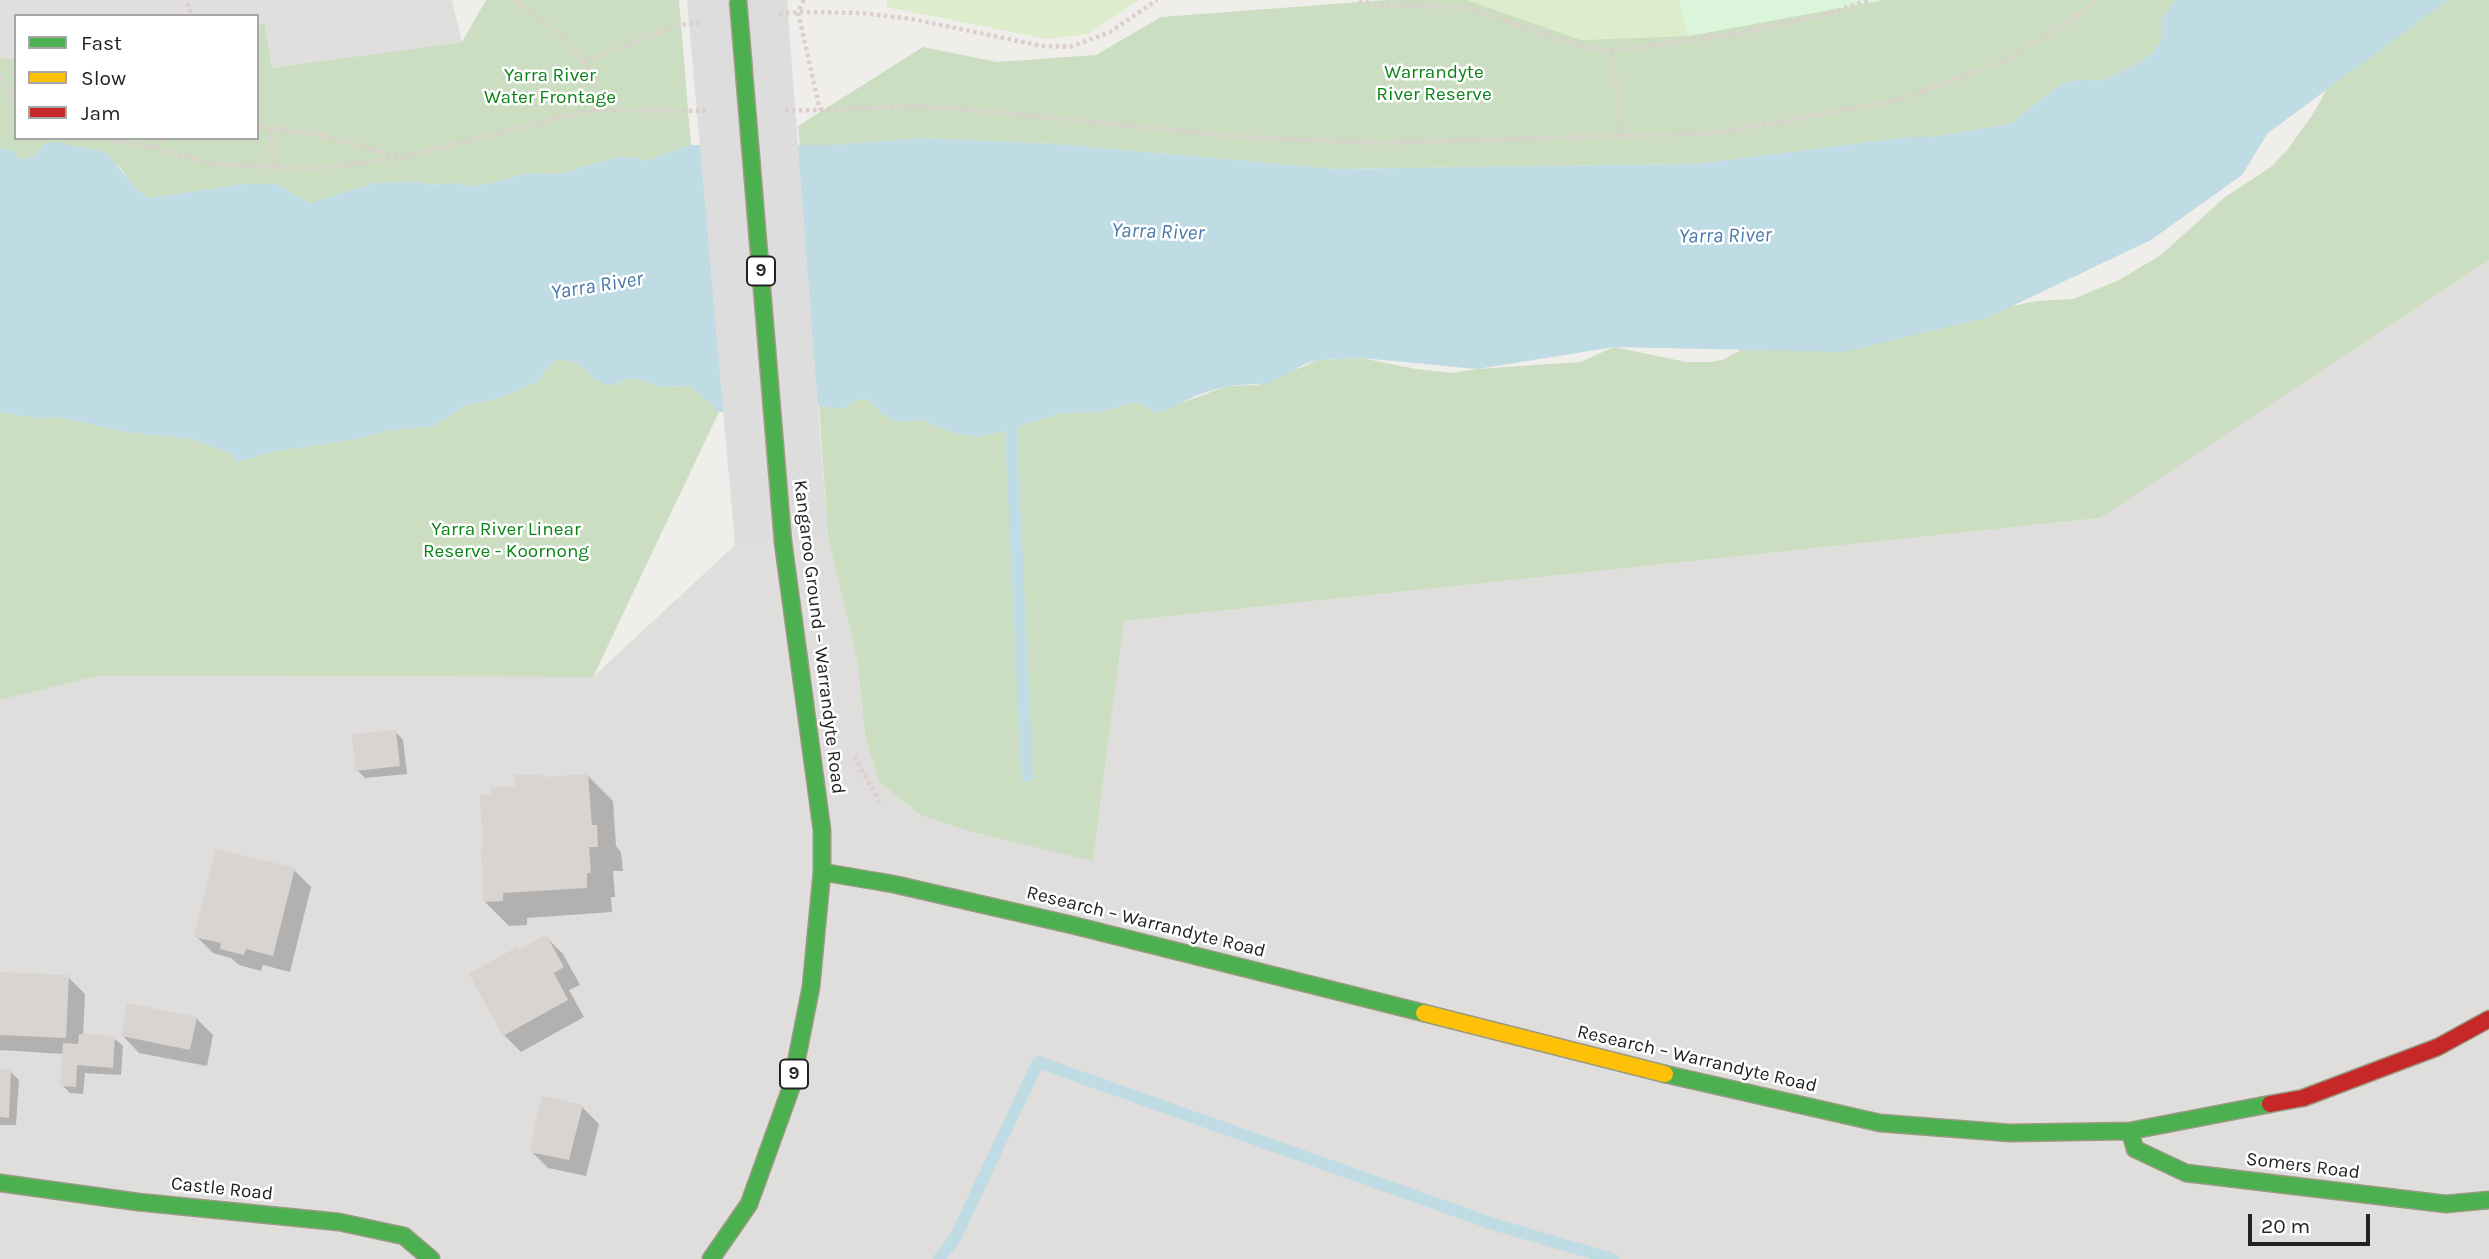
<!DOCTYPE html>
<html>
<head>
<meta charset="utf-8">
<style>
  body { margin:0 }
  #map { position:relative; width:2489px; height:1259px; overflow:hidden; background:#f0eeeb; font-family:Karla,sans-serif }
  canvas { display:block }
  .legend { position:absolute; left:14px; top:14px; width:245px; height:126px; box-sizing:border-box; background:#fff; border:2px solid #a7a7a7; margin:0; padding:9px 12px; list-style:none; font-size:21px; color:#222 }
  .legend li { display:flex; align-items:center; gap:14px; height:35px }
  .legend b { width:35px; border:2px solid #a7a7a7 }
  .scale { position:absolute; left:2248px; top:1214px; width:122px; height:32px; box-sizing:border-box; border:4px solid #222; border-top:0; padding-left:9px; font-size:21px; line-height:24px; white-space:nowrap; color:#222; -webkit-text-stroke:5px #fff; paint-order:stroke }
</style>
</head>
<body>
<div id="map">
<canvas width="2489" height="1259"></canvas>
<ul class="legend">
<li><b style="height:9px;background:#4caf50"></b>Fast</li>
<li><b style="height:9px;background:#ffc107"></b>Slow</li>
<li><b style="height:9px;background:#c62828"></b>Jam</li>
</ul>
<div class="scale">20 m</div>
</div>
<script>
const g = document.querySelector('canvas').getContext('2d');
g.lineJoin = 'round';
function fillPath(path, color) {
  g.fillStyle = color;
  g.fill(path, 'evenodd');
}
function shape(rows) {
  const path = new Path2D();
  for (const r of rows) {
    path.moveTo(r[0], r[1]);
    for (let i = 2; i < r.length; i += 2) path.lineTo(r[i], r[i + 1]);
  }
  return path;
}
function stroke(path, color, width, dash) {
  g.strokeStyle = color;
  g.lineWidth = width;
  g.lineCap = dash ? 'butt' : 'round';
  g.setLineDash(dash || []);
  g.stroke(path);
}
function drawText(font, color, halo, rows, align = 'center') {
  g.font = font + ' Karla,sans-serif';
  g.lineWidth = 5;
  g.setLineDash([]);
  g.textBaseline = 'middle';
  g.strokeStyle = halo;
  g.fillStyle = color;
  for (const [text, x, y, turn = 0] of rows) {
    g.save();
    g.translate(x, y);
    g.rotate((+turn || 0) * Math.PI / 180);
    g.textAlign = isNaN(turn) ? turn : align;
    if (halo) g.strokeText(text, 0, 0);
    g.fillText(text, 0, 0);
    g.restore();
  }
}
const residential = shape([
  [2489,260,2489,1259,0,1259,0,700,98,676,593,677,735,545,828,538,858,664,865,736,879,782,922,816,972,832,1093,860,1124,621,2100,518]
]);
const grass = shape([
  [887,0,1139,0,1088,34,1047,39,886,7],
  [1467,0,1679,0,1688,36,1581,40]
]);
const forest = shape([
  [486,0,679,0,691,145,646,161,632,157,614,158,558,174,529,173,493,183,467,186,453,183,432,185,420,182,374,183,309,204,277,184,244,184,149,198,133,185,118,165,45,144,33,157,19,159,12,150,0,148,0,58,16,59,16,138,257,138,257,25,265,23,272,67,462,42],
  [1387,0,1467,0,1581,40,1688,36,1883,0,2175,0,2163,18,2161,40,2153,53,2131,67,2101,81,2078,79,2061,84,2010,124,1932,137,1909,137,1696,164,1336,169,1056,144,921,138,834,145,800,146,798,126,923,47,997,62,1096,55,1161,17],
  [2420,0,2489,0,2489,260,2100,518,1124,621,1093,861,972,832,922,816,879,782,865,736,858,664,828,538,819,406,841,409,857,400,868,399,881,413,896,422,920,420,955,433,979,437,1009,430,1061,413,1098,412,1133,403,1139,403,1155,413,1227,386,1257,385,1319,360,1362,358,1416,369,1452,373,1477,369,1581,362,1614,347,1686,362,1711,362,1722,360,1755,342,1983,312,2037,301,2073,299,2119,280,2161,255,2225,197,2271,167,2288,149,2313,114,2346,55],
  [566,360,578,364,596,380,614,385,630,378,642,380,659,387,690,386,719,412,593,677,98,676,0,700,0,412,35,418,59,417,125,432,192,439,232,454,236,462,277,451,356,439,386,431,434,426,465,406,501,397,540,381,541,375,554,361]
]);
const park = shape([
  [1679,0,1883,0,1688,36]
]);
const parking = shape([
  [0,0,452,0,462,42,272,68,265,23,257,25,257,16,16,16,16,59,0,58]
]);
const water = shape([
  [2175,0,2448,0,2268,133,2242,175,2151,240,1989,317,1844,352,1614,347,1477,369,1362,358,1319,360,1307,363,1269,383,1227,386,1197,395,1165,411,1155,413,1139,403,1133,403,1098,412,1061,413,1009,430,979,437,955,433,920,420,896,422,881,413,868,399,857,400,841,409,818,406,719,412,690,386,659,387,642,380,630,378,613,385,607,385,596,380,578,364,566,360,554,361,541,375,540,381,501,397,465,406,434,426,386,431,356,439,277,451,236,462,232,454,192,439,125,432,59,417,35,418,0,412,0,148,12,150,20,159,33,157,45,144,53,142,106,152,133,185,149,198,244,184,277,184,309,203,374,183,420,182,432,185,453,183,467,186,493,183,529,173,558,174,614,158,632,157,646,161,691,145,834,145,921,138,1056,144,1336,169,1696,164,1909,137,1932,137,2010,124,2061,84,2078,79,2101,81,2131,67,2153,53,2161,40,2162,18]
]);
const pier = shape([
  [687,0,787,0,828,538,735,545]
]);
const shadow = shape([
  [395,731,403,740,407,774,365,778,357,770],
  [543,776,546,778,588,776,613,801,616,846,621,852,623,871,613,871,615,897,611,897,612,912,527,918,527,925,509,926,484,901,517,788],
  [294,870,311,887,290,972,263,965,261,971,239,965,231,958,213,953,196,936],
  [546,937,563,954,580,985,569,990,584,1017,521,1052,504,1035,519,952],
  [0,973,68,977,85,994,83,1036,114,1038,123,1046,121,1075,85,1073,83,1094,70,1093,62,1085,64,1054,0,1050],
  [196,1018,213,1035,207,1066,139,1053,123,1036],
  [0,1071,10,1071,19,1080,16,1125,0,1125],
  [582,1107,599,1124,586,1176,548,1168,531,1151]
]);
const stream = shape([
  [1010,413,1027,776],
  [939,1259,955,1238,1038,1062,1496,1225,1613,1259]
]);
const building = shape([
  [396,730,400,766,355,771,352,734],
  [544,774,544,777,588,774,592,825,597,825,598,847,589,847,591,873,587,873,587,888,503,893,503,901,483,902,481,849,483,849,480,795,491,794,490,788,515,786,514,775],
  [216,849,295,868,273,956,246,949,244,955,220,949,221,943,194,937],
  [546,935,564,967,554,973,568,1000,503,1036,469,974,517,947,518,950],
  [0,972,69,975,66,1038,0,1035],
  [127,1003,197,1017,190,1050,121,1036],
  [79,1034,115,1036,113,1068,77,1065,76,1087,60,1086,63,1043,78,1044],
  [0,1069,11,1070,9,1118,0,1117],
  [542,1096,583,1105,569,1160,529,1152]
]);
const path = shape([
  [515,0,566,40,584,61,595,85,595,110],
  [804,0,798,12,820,110],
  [1359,0,1376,5,1464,7,1579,46,1611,51,1723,36,1818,17,1869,0],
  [187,3,192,16],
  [779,14,798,12,861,13,912,19,1042,46,1070,47,1110,32,1157,0],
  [1611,51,1623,136],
  [584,61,679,25,700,23],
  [0,77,16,103],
  [785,111,919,106,1005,113,1241,137,1378,143,1719,133,1898,100,2004,61,2072,20,2094,0],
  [257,126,316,134,401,157,556,118,595,110,706,111],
  [271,129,273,167],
  [103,138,157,148,211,164,313,169,396,158],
  [157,148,166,138],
  [854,757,880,802]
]);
const fast = shape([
  [822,872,893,884,1072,925,1424,1013],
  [1665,1074,1880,1123,2010,1133,2130,1131,2270,1104],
  [2130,1131,2135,1149,2186,1173,2446,1204,2489,1200],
  [0,1183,138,1202,339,1222,404,1236,431,1259],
  [711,1259,749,1204,791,1088,811,987,822,872,822,830,783,542]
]);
const slow = shape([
  [1424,1013,1665,1074]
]);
const jam = shape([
  [2270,1104,2303,1098,2438,1047,2489,1019]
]);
const fastBridge = shape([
  [738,0,783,542]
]);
const shields = [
  [761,271,28],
  [794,1074,28]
];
const shieldNames = [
  ["9",761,271],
  ["9",794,1074]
];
const parkNames = [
  ["Warrandyte",1434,73],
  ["River Reserve",1434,95],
  ["Yarra River",550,76],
  ["Water Frontage",550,98],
  ["Yarra River Linear",506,530],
  ["Reserve - Koornong",506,552]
];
const streetNames = [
  ["Kangaroo Ground – Warrandyte Road",819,637,83],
  ["Research – Warrandyte Road",1146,922,14],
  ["Research – Warrandyte Road",1697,1059,13],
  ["Somers Road",2303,1166,7],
  ["Castle Road",222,1189,6]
];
const waterNames = [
  ["Yarra River",1158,232,2],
  ["Yarra River",1725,236,-1],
  ["Yarra River",597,286,-9]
];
fillPath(residential, '#dfdedc');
fillPath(grass, '#ddeccb');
fillPath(forest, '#cbdec1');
fillPath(park, '#daf5da');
fillPath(parking, '#e0dfde');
fillPath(water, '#bfdbe3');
fillPath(pier, '#dedddd');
fillPath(shadow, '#0003');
stroke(stream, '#bfdbe3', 12);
fillPath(building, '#d7d4d2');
stroke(fast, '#999a82', 19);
stroke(slow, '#999a82', 19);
stroke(jam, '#999a82', 19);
stroke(path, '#dccecd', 4.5, [3.5, 3.5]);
stroke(fast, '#4caf50', 16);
stroke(slow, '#ffc107', 16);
stroke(jam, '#c62828', 16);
stroke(fastBridge, '#a79c86', 19, []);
stroke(fastBridge, '#4caf50', 16);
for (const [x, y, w] of shields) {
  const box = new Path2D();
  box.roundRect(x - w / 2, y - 14.5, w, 29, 5);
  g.fillStyle = '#fff';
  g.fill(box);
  stroke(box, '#222', 2);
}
drawText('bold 18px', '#222', null, shieldNames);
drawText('19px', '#0c8416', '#fff', parkNames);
drawText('19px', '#222', '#fff', streetNames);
drawText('italic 21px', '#4a7aab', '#fff', waterNames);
</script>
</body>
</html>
